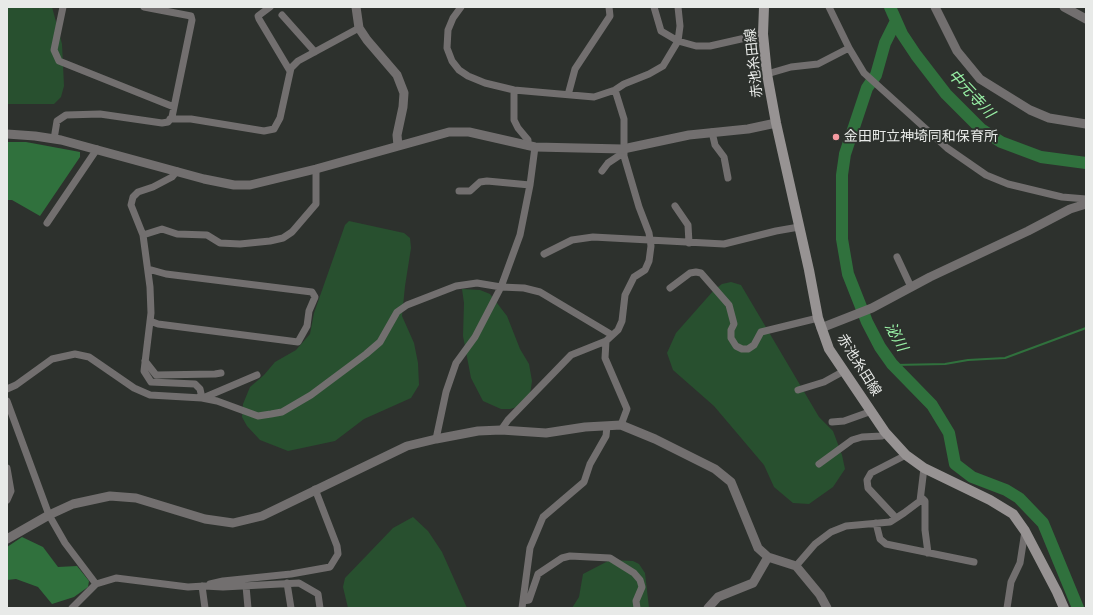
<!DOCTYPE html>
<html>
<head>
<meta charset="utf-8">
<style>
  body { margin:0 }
  #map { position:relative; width:1093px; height:615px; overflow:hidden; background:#2d312d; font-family:Raleway,sans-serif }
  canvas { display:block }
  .frame { position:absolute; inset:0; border:8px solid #e8eae8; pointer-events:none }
</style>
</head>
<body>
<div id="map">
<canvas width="1093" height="615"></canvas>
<div class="frame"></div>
</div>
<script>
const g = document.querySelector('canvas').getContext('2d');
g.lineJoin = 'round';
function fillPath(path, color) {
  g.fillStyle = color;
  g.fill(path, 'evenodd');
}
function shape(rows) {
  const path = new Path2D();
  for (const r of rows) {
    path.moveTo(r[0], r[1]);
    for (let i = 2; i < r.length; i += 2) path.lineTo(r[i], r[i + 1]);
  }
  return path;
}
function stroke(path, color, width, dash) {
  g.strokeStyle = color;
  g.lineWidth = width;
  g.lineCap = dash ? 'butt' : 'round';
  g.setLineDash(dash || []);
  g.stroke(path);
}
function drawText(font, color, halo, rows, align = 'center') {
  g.font = font + ' Raleway,"Noto Sans JP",sans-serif';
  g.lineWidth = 4;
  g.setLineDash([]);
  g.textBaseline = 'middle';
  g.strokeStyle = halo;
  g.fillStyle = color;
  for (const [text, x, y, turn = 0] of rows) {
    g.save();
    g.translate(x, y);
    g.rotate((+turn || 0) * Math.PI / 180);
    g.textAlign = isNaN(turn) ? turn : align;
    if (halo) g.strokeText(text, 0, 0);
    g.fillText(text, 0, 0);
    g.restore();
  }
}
const green = shape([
  [7,7,52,7,62,44,64,86,61,97,54,104,7,104],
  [349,221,404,233,410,238,411,248,405,286,402,316,414,343,418,363,419,385,411,398,364,419,335,441,288,451,260,440,247,426,242,417,243,404,250,387,264,375,275,362,296,350,310,334,314,313,345,225],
  [731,282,741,285,819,417,833,431,842,455,845,469,833,487,809,504,793,503,774,487,764,465,714,406,673,370,667,353,676,333,714,290,722,284],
  [462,289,480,290,490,294,507,316,520,349,529,364,532,381,530,395,521,406,510,409,501,409,483,401,471,378,463,336,464,303],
  [413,517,428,531,442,552,467,608,348,608,343,587,345,578,393,528],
  [610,560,633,561,639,564,645,573,649,608,572,608,579,597,583,574]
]);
const water = shape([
  [7,142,26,142,80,152,80,157,40,216,12,200,7,200],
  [22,537,43,547,58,567,77,566,89,581,88,587,74,597,52,604,38,587,16,579,7,580,7,547]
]);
const stream = shape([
  [894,365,945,364,968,360,1005,358,1086,328]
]);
const river = shape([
  [890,7,902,34,916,55,946,94,981,129,1001,142,1041,157,1086,163],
  [896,21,885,43,876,75,867,88,845,154,842,175,842,239,848,274,867,322,880,347,892,364,932,405,949,433,955,464,972,477,1006,490,1019,498,1043,523,1078,608]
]);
const minor = shape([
  [63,7,54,50,59,61,174,107],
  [270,7,258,16,259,19,290,71],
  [461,7,453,18,448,30,447,48,452,61,459,70,468,76,485,83,514,90,594,97,615,90,624,84,649,74,663,66,678,41,680,26,678,7],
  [654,7,661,31,678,41,696,46,710,46,763,34],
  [829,7,849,48,864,73,947,148,986,175,1008,184,1062,197,1086,199],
  [282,15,315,52],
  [767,74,791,67,818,64,849,48],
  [514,90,514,120,518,128,528,140,528,146],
  [568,95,575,69,610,16,609,7],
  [170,119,191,119,264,131,274,129,280,118,291,68,298,61,359,28],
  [712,132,715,145,724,157,728,178],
  [54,139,57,121,66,115,100,114,162,123,168,122,172,117,192,20,191,16,144,7],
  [177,171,172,177,153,187,138,192,133,197,131,205,143,235,150,287,151,313,144,371,151,382,195,384,200,389,202,398],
  [602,171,608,163,623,153],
  [459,191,470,191,480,182,487,181,530,185],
  [675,206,688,225,689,243],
  [47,223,97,149],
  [143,235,162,229,177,234,207,235,220,243,240,244,270,241,283,238,292,232,316,204,316,169],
  [544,254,572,240,593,237,724,244,776,231,799,227],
  [897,257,911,287],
  [148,269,166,274,312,292,315,297,309,311,307,326,298,342,158,324,150,321],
  [670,288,690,273,696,272,701,273,729,305,734,324,731,330,731,338,736,346,742,349,748,349,754,345,761,332,818,318],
  [606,341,605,358,627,409,621,425],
  [145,361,156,375,215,374,221,373],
  [7,389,16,385,52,359,75,354,89,357,134,388,150,395,202,398,217,401,258,416,271,414,282,412,311,395,366,354,380,342,397,312,407,305,456,286,477,283,501,287,524,288,540,292,612,335],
  [798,390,824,382,844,371],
  [203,398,257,375],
  [7,401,49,515,65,543,96,584],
  [832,422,844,421,872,411],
  [501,430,508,420,571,355,606,341,618,330,622,321,625,295,634,277,645,270,649,261,651,246,649,233,639,207,624,156,624,119,615,90],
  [436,439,446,392,456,363,475,337,501,287,520,235,530,185,535,147],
  [819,464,852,440,862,437,882,436,886,433],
  [7,468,11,491,7,500],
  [921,497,925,501,925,530,928,553],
  [896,518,868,488,867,480,871,473,906,455],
  [876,523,880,539,886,544,974,562],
  [796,566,815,544,831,532,846,526,890,522,904,513,920,501,924,468],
  [287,583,291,608],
  [210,584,223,581,291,574,330,567,338,554,337,546,315,489],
  [202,586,205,608],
  [246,586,248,608],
  [523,601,529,600,538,574,562,558,570,556,610,558,634,573,640,580,642,587,636,601,637,608],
  [72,608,96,584,116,578,188,587,204,586,223,587,299,583,318,594,320,608],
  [522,608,530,548,543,517,584,482,590,464,606,436,607,426],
  [1007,608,1011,582,1020,563,1025,531]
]);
const tertiary = shape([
  [356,7,359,28,367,40,397,75,404,93,403,107,397,135,398,146],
  [935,7,957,51,980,79,1030,110,1049,118,1086,124],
  [1064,7,1086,19],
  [7,134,35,136,61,140,204,179,234,185,250,185,316,169,449,132,469,132,535,147,623,149,689,135,748,129,776,123],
  [821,328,872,308,930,277,1028,231,1070,209,1086,204],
  [7,539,49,515,73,504,110,496,136,498,205,519,233,523,262,516,407,446,436,439,478,431,501,430,546,433,585,427,621,425,655,439,715,469,731,482,758,548,768,557,796,566,820,595,827,608],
  [708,608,718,597,753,583,768,557]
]);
const secondary = shape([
  [764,7,763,34,767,74,776,123,809,270,818,318,829,349,885,432,906,455,924,468,990,500,1013,514,1025,531,1057,592,1064,608]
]);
const markers = [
  [836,137,4,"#f49aa0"]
];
const streetNames = [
  ["赤池糸田線",754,63,-96],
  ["赤池糸田線",859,365,58]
];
const poiNames = [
  ["金田町立神埼同和保育所",844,137]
];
const waterNames = [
  ["中元寺川",971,94,47],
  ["泌川",896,337,61]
];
fillPath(green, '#28502f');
fillPath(water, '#30713d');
stroke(stream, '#30713d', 2);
stroke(river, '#30713d', 12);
stroke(minor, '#726f6f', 7);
stroke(tertiary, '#726f6f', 9);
stroke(secondary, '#979393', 10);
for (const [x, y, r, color] of markers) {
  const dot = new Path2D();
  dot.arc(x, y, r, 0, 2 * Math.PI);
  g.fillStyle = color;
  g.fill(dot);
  stroke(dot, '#2d312d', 1.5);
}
drawText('14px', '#e8eae8', '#2d312d', streetNames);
drawText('14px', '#e8eae8', '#2d312d', poiNames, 'left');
drawText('italic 15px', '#99f2a6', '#2d312d', waterNames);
</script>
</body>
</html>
